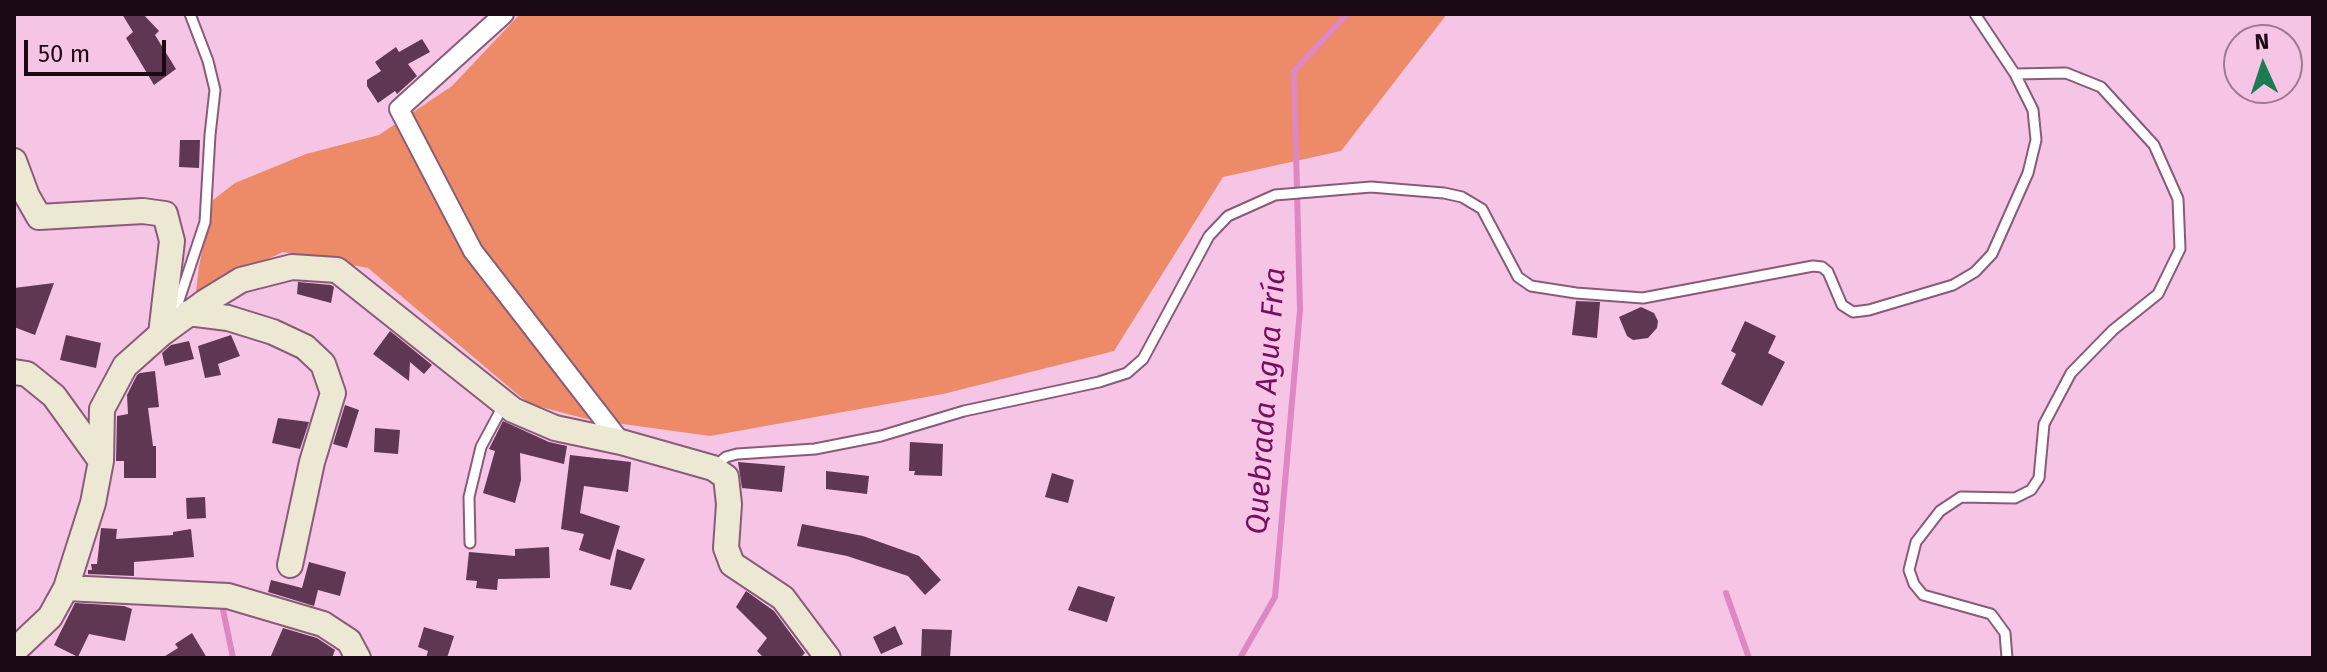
<!DOCTYPE html>
<html>
<head>
<meta charset="utf-8">
<style>
  body { margin:0 }
  #map { position:relative; width:2327px; height:672px; overflow:hidden; background:#f6c4e4; font-family:"Fira Sans",sans-serif }
  canvas { display:block }
  .frame { position:absolute; inset:0; border:16px solid #1b0a15; pointer-events:none }
  .north { position:absolute; left:2223px; top:24px; width:80px; height:80px; box-sizing:border-box; background:#f6c4e4; border:2px solid #9e7a91; border-radius:50%; rotate:357deg; font-size:22px; font-weight:700; line-height:32px; text-align:center; color:#1b0a15 }
  .north::after { content:''; display:block; margin:auto; width:28px; height:36px; background:#1b7c54; clip-path:polygon(50% 0,100% 100%,50% 72%,0 100%) }
  .scale { position:absolute; left:24px; top:40px; width:142px; height:36px; box-sizing:border-box; border:4px solid #1b0a15; border-top:0; padding-left:10px; font-size:24px; line-height:28px; white-space:nowrap; color:#1b0a15; -webkit-text-stroke:6px #f6c4e4; paint-order:stroke }
</style>
</head>
<body>
<div id="map">
<canvas width="2327" height="672"></canvas>
<div class="frame"></div>
<div class="north">N</div>
<div class="scale">50 m</div>
</div>
<script>
const g = document.querySelector('canvas').getContext('2d');
g.lineJoin = 'round';
function fillPath(path, color) {
  g.fillStyle = color;
  g.fill(path, 'evenodd');
}
function shape(rows) {
  const path = new Path2D();
  for (const r of rows) {
    path.moveTo(r[0], r[1]);
    for (let i = 2; i < r.length; i += 2) path.lineTo(r[i], r[i + 1]);
  }
  return path;
}
function stroke(path, color, width, dash) {
  g.strokeStyle = color;
  g.lineWidth = width;
  g.lineCap = dash ? 'butt' : 'round';
  g.setLineDash(dash || []);
  g.stroke(path);
}
function drawText(font, color, halo, rows, align = 'center') {
  g.font = font + ' "Fira Sans",sans-serif';
  g.lineWidth = 8;
  g.setLineDash([]);
  g.textBaseline = 'middle';
  g.strokeStyle = halo;
  g.fillStyle = color;
  for (const [text, x, y, turn = 0] of rows) {
    g.save();
    g.translate(x, y);
    g.rotate((+turn || 0) * Math.PI / 180);
    g.textAlign = isNaN(turn) ? turn : align;
    if (halo) g.strokeText(text, 0, 0);
    g.fillText(text, 0, 0);
    g.restore();
  }
}
const forest = shape([
  [520,14,1447,14,1341,151,1223,177,1114,351,943,394,710,436,587,419,529,404,368,268,283,252,196,292,199,266,213,200,235,183,306,154,379,135,452,86]
]);
const stream = shape([
  [1726,593,1749,658],
  [222,605,233,658],
  [1240,658,1275,597,1300,310,1294,71,1347,14]
]);
const building = shape([
  [122,14,143,14,159,31,155,35,176,69,154,85,126,38,133,32],
  [422,39,430,52,408,64,417,76,397,94,395,91,378,103,367,86,367,80,381,71,375,62,396,47,399,52],
  [180,140,200,140,199,168,179,167],
  [298,282,331,285,334,287,331,303,297,294],
  [54,283,35,335,14,327,14,288],
  [1576,301,1600,302,1597,338,1572,335],
  [1641,307,1654,313,1658,321,1657,328,1648,338,1633,340,1627,336,1619,317],
  [1745,321,1776,336,1768,353,1785,362,1762,406,1721,384,1736,354,1731,351],
  [390,331,432,365,424,374,410,362,409,381,373,354],
  [66,335,101,343,96,368,60,360],
  [231,335,240,356,218,364,221,375,205,378,198,346],
  [189,341,194,359,165,366,162,353,171,345],
  [155,371,159,407,148,408,153,446,156,446,156,478,124,478,124,461,116,461,117,416,128,414,127,395,137,375,140,373],
  [345,405,359,410,347,448,333,444],
  [278,418,309,422,300,449,272,443],
  [503,421,549,442,567,446,564,464,520,453,521,480,515,503,483,493,495,451,489,449],
  [375,428,400,430,398,454,374,452],
  [910,442,943,444,942,476,914,475,915,471,909,471],
  [570,455,631,462,628,492,584,486,580,513,620,526,610,560,579,550,584,534,561,529],
  [738,462,785,466,782,492,742,488],
  [826,471,869,476,867,494,826,489],
  [1052,473,1074,480,1068,503,1045,497],
  [205,497,206,518,187,519,186,498],
  [802,524,863,536,919,556,941,580,925,595,908,576,847,556,797,546],
  [101,528,117,529,116,539,173,535,173,532,191,529,194,557,134,562,134,576,88,574,88,570,92,570,91,564,97,564],
  [549,547,550,578,498,579,497,590,476,588,477,581,466,580,469,552,515,556,515,549],
  [617,549,645,559,631,590,610,585],
  [309,562,346,572,340,596,318,590,314,606,268,592,271,580,302,588],
  [1078,586,1115,597,1107,622,1068,610],
  [746,591,774,611,805,653,800,658,764,658,757,651,767,638,736,607],
  [75,603,124,606,132,609,125,641,89,634,78,657,54,645],
  [895,626,903,644,881,654,873,637],
  [424,627,454,636,447,658,426,658,428,651,418,647],
  [283,628,317,638,335,650,332,658,270,658],
  [922,629,952,630,950,658,921,658],
  [192,633,207,658,162,658,178,648,175,644]
]);
const lane = shape([
  [173,318,205,222,210,135,215,90,208,61,190,14],
  [715,466,726,457,737,454,815,449,881,436,964,411,1099,382,1127,373,1143,359,1209,236,1228,216,1275,195,1371,187,1444,193,1462,197,1482,209,1518,277,1531,286,1576,293,1643,298,1813,266,1822,267,1828,272,1842,305,1853,312,1869,310,1953,285,1975,272,1992,254,2028,173,2036,140,2033,110,2015,74,1975,14],
  [470,543,469,497,481,447,503,406],
  [2007,658,2005,633,1991,614,1923,595,1914,584,1909,570,1916,542,1940,511,1961,497,2015,498,2031,490,2039,478,2044,424,2071,373,2113,330,2158,294,2180,249,2178,199,2154,145,2101,87,2066,73,2015,74]
]);
const street = shape([
  [504,14,399,109,473,251,621,442]
]);
const secondary = shape([
  [14,161,27,196,39,217,143,211,165,214,172,241,161,334,125,366,102,409,101,461,93,503,66,588,50,617,14,651],
  [188,313,228,318,273,332,305,347,323,364,333,393,312,462,290,565],
  [161,334,205,302,241,280,292,267,337,270,513,410,555,428,621,442,713,468,726,477,729,504,726,548,732,564,783,598,828,658],
  [14,372,27,374,54,396,101,461],
  [66,588,228,596,323,624,349,641,358,658]
]);
const waterNames = [
  ["Quebrada Agua Fría",1267,401,-86]
];
fillPath(forest, '#ed8a67');
stroke(stream, '#df87c2', 6);
fillPath(building, '#603753');
stroke(lane, '#885c79', 13);
stroke(street, '#885c79', 22);
stroke(secondary, '#885c79', 28);
stroke(lane, '#fff', 9);
stroke(street, '#fff', 18);
stroke(secondary, '#ece8d3', 24);
drawText('italic 30px', '#780c5f', '#f6c4e4', waterNames);
</script>
</body>
</html>
